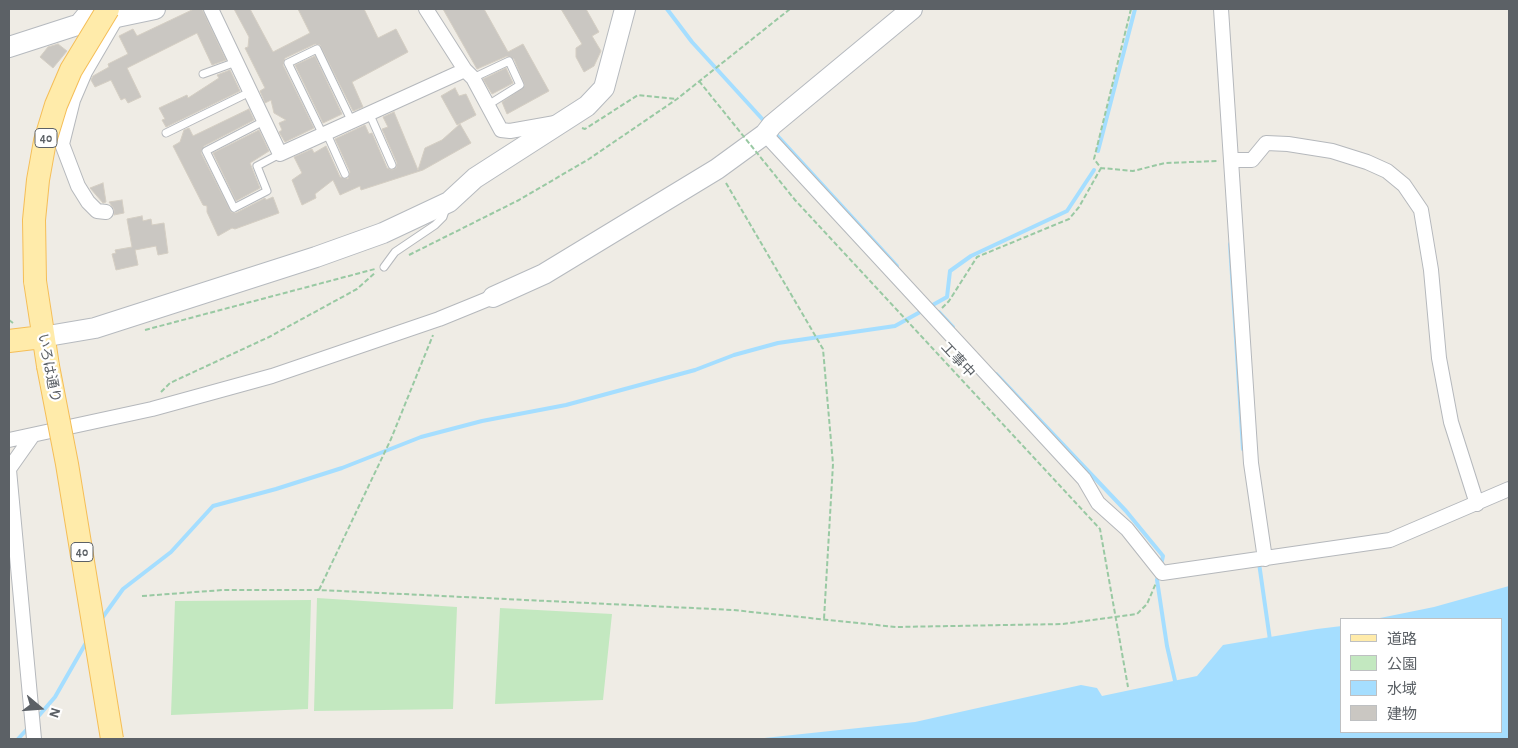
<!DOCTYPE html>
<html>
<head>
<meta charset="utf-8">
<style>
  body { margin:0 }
  #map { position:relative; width:1518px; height:748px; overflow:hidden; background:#efece5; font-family:"Alegreya Sans","Noto Sans JP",sans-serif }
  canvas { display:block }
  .frame { position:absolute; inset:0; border:10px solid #5c6166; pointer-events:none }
  .legend { position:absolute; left:1340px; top:618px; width:162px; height:115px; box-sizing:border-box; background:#fff; border:1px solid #bec0c2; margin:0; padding:6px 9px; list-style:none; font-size:15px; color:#5c6166 }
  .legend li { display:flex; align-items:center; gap:10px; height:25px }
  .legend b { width:25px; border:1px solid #bec0c2 }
  .north { position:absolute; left:15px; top:683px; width:50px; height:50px; -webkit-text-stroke:4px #fff; paint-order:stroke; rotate:108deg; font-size:14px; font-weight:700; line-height:20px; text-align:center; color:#5c6166 }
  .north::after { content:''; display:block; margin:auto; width:18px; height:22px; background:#5c6166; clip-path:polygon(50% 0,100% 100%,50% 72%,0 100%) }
</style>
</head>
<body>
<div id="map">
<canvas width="1518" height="748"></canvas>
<div class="frame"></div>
<ul class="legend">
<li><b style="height:6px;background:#ffebaa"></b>道路</li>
<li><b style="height:14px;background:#c3e8c0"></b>公園</li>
<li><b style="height:14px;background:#a5deff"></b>水域</li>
<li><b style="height:14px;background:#cac7c2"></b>建物</li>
</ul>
<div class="north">N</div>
</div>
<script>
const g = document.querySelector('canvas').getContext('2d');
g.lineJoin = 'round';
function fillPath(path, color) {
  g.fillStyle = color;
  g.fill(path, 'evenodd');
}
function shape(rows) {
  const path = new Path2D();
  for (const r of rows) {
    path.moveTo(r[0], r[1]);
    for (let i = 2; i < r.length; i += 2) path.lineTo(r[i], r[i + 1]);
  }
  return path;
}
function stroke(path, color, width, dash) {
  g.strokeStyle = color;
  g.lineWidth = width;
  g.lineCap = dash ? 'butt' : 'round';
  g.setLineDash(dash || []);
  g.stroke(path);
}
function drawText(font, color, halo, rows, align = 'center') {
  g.font = font + ' "Alegreya Sans","Noto Sans JP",sans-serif';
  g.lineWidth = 4.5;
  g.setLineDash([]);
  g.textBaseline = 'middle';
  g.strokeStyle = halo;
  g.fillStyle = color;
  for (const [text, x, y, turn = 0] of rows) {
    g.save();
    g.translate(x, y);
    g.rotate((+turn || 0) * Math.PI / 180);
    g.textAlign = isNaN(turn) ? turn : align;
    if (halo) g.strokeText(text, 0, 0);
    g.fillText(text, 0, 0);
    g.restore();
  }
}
const green = shape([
  [317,598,457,607,453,709,314,711],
  [311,600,308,709,171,715,175,601],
  [500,608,612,614,603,700,495,704]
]);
const water = shape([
  [1509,586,1509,739,755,739,915,722,1081,685,1097,688,1102,696,1197,676,1223,645,1317,629,1342,626,1342,732,1502,732,1502,619,1375,619,1434,607]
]);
const stream = shape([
  [667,9,692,42,765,122],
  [773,131,897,266],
  [1098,151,1135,9],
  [1230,244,1243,449],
  [939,312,953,327],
  [996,374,1126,511,1163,556,1161,565],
  [1259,563,1270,640],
  [1159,574,1157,580,1167,646,1176,685],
  [100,621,123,589,171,552,213,506,276,489,342,468,421,437,482,421,566,405,695,370,734,355,778,343,895,326,947,297,950,271,971,256,1067,211,1094,170],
  [36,719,55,697,87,641],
  [18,739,30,726]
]);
const building = shape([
  [194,9,202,9,226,60,212,65,197,33,127,68,141,97,128,103,125,98,121,100,111,80,95,87,91,80,93,76,109,67,108,64,128,54,119,36,133,29,137,36,194,9],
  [234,9,250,9,273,52,310,33,298,9,364,9,378,38,396,29,408,52,352,82,363,107,353,111,320,45,315,44,285,58,283,65,314,128,285,142,279,132,282,130,279,123,286,120,274,113,271,100,265,103,260,91,265,88,245,48,248,47,249,37,234,9],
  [443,9,484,9,508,52,523,44,549,91,507,114,502,102,525,86,514,59,507,56,477,69,443,9],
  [561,9,586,9,599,32,592,36,601,51,594,66,584,72,576,57,576,48,582,44,561,9],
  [58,44,67,51,53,68,40,57,48,47,58,44],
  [315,56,342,114,323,123,295,65,315,56],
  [506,68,513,83,492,94,483,79,506,68],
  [230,70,240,91,166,127,162,120,165,119,159,108,187,95,188,98,219,78,217,75,230,70],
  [455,88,459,96,466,94,476,115,457,125,441,96,455,88],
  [249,109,254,120,204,146,201,153,231,212,236,213,265,198,266,200,273,197,279,213,235,229,232,228,218,236,207,212,207,206,203,205,173,146,180,142,184,130,189,128,193,136,249,109],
  [394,112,418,170,425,148,442,140,460,124,471,143,423,170,361,190,360,186,340,195,333,180,315,194,316,198,302,205,292,180,302,173,294,157,312,149,314,153,326,146,340,177,348,179,350,172,335,139,365,125,369,134,372,133,387,168,392,170,396,168,397,163,382,129,388,127,383,117,394,112],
  [259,130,269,151,250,163,260,188,236,201,213,153,259,130],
  [103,183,106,202,103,203,90,188,103,183],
  [122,200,124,213,114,215,114,209,109,202,122,200],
  [142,216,143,221,151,219,152,225,164,223,168,253,158,255,156,246,135,250,138,265,116,270,112,254,116,253,115,250,132,247,127,219,142,216]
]);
const path = shape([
  [1131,9,1094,159,1101,168,1133,171,1165,163,1219,161],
  [582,128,585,129,638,95,677,99],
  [726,183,823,349,833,464,824,619],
  [409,255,519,200,589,159,677,99,790,9],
  [942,308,949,301,977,257,1069,219,1079,207,1101,168],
  [9,320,13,323],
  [145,330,375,269],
  [161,392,170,383,269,337,357,289,376,272],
  [319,590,391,439,433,335],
  [142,596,223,590,319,590,733,610,896,627,1063,624,1137,614,1147,604,1156,583]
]);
const lane = shape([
  [203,74,236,62],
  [473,78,509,61,520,85,488,105],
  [370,115,392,165],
  [264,121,206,151,234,208,267,191,257,166,280,154],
  [166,133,250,92],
  [327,134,345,174],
  [323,135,288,63,317,49,352,122],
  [384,267,395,252,435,225,443,217,446,208]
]);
const street = shape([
  [211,9,280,154,465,70],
  [426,9,465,70,473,78,501,130,510,131,555,123],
  [1221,9,1251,463,1265,559],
  [74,26,88,9],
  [765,134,1084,479,1098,503,1127,529,1162,573,1390,540,1509,489],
  [1231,160,1252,160,1266,143,1288,144,1332,151,1367,162,1387,171,1404,185,1421,210,1431,270,1439,358,1451,422,1477,504],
  [106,212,97,211,88,202,78,186,62,144,73,100,85,72,117,17],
  [9,440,152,409,272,376,439,319,493,297],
  [9,469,33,435],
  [9,470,34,739]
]);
const secondary = shape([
  [9,47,74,26,155,9],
  [493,297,544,274,717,169,765,134,772,125,912,9],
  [42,337,95,328,316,257,383,233,449,202,475,178,587,106,604,88,625,9]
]);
const primary = shape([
  [35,281,48,366],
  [9,341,42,337]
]);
const pathBridge = shape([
  [699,81,795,200,1100,529,1128,687]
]);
const primaryBridge = shape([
  [35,281,34,220,38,180,45,141,56,105,71,70,108,9],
  [48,366,67,464,112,739]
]);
const shields = [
  [46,138,22],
  [82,552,22]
];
const shieldNames = [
  ["40",46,138],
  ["40",82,552]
];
const streetNames = [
  ["工事中",958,360,47],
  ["いろは通り",49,368,79]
];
fillPath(green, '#c3e8c0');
fillPath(water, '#a5deff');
stroke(stream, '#a5deff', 4);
fillPath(building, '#cac7c2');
stroke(building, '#d4cec3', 1);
stroke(lane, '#b5b8bc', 9);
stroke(street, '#b5b8bc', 16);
stroke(secondary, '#b6babf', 22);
stroke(primary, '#f5be57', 24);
stroke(path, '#99c9a3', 2, [5, 2.5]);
stroke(lane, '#fff', 7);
stroke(street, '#fff', 14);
stroke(secondary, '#fff', 20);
stroke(primary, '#ffebaa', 22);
stroke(primaryBridge, '#f5be57', 24, []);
stroke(pathBridge, '#99c9a3', 2, [5, 2.5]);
stroke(primaryBridge, '#ffebaa', 22);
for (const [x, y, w] of shields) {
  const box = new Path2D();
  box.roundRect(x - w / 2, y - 9.5, w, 19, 4);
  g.fillStyle = '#fff';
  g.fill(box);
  stroke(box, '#5c6166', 1);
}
drawText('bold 12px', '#5c6166', null, shieldNames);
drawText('14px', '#5c6166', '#fff', streetNames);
</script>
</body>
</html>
